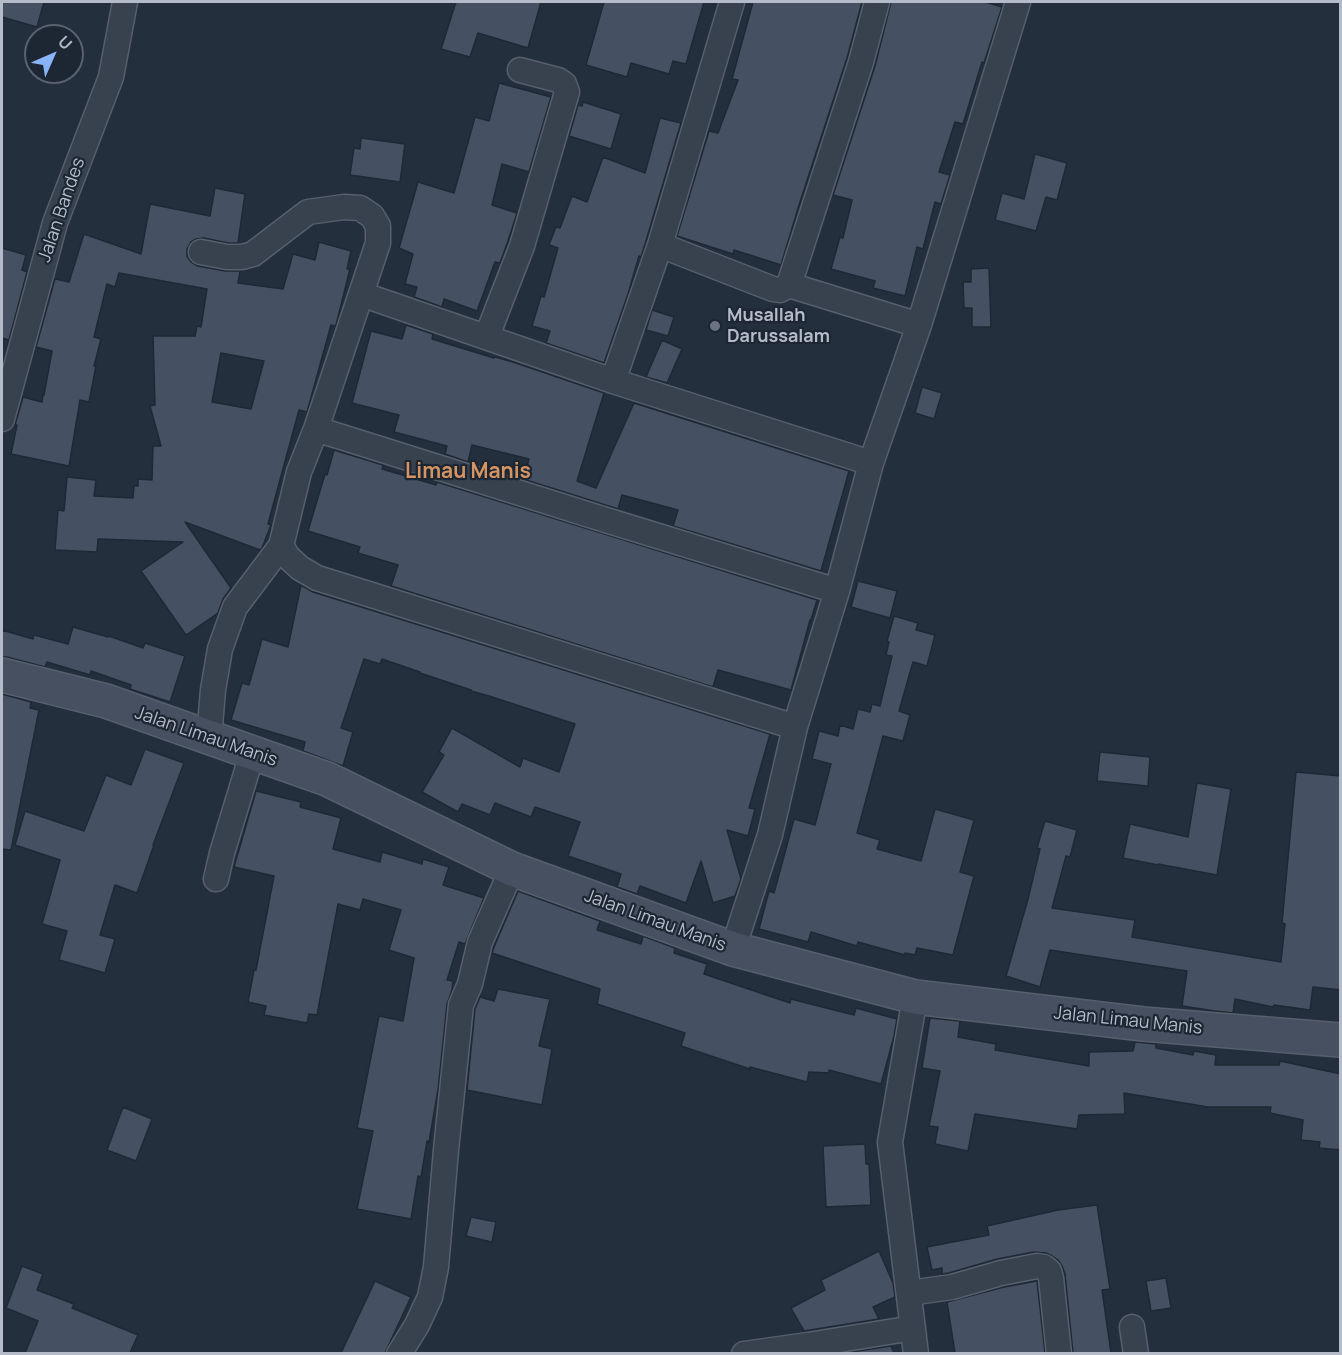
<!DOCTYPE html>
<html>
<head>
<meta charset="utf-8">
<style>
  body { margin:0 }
  #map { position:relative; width:1342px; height:1355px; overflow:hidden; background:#242f3e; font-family:Manrope,sans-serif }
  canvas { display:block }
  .frame { position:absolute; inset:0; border:3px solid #b4bcc9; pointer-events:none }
  .north { position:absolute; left:24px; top:24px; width:60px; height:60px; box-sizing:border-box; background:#1d2633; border:2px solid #59626f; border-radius:50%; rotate:45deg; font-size:16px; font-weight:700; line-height:24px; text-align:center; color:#b4bcc9 }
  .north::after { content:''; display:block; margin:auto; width:21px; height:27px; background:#8ab4f8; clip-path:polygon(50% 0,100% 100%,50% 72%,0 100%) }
</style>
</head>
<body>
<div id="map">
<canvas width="1342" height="1355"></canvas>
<div class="frame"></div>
<div class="north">U</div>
</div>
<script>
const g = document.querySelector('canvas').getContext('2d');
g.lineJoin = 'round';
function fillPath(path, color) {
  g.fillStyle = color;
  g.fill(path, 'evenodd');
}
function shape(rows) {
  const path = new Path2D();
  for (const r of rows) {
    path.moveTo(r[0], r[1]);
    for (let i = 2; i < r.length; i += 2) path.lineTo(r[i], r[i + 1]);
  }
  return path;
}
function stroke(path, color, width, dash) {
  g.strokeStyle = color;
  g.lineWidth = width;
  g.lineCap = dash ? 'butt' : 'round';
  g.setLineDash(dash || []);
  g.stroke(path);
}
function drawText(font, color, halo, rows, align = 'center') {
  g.font = font + ' Manrope,sans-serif';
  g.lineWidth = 4.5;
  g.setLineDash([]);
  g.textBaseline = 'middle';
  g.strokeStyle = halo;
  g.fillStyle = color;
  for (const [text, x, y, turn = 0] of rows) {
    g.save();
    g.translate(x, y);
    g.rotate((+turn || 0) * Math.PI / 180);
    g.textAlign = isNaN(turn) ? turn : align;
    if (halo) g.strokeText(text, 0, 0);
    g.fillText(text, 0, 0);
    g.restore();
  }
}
const building = shape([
  [2,2,44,2,37,27,2,17,2,2],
  [456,2,541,2,528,48,478,33,470,57,441,49,456,2],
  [604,2,704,2,686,64,673,61,669,74,631,63,627,77,586,65,604,2],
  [753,2,862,2,847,58,799,205,781,265,734,250,733,254,677,236,709,131,718,133,738,80,732,79,753,2],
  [891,2,985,2,1002,7,984,63,982,62,963,124,955,122,939,172,950,175,941,204,935,202,923,249,917,247,905,296,873,288,875,281,831,269,840,237,843,238,852,200,833,195,875,66,891,2],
  [499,83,551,97,529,172,502,164,492,205,517,213,508,241,500,263,495,262,477,311,444,299,442,307,414,297,417,287,405,284,413,254,399,248,418,182,454,193,475,117,489,121,499,83],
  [583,102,621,114,611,149,569,136,578,105,582,106,583,102],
  [660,118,681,123,646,241,641,257,639,256,628,294,604,363,546,343,550,331,532,326,541,296,544,297,558,248,549,245,556,227,560,228,572,196,587,202,603,157,645,173,660,118],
  [361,138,405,144,400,182,350,175,354,148,360,149,361,138],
  [1035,154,1067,163,1057,200,1046,197,1036,231,995,220,1002,193,1024,199,1035,154],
  [215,188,245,194,238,243,228,243,204,238,196,239,191,242,187,249,187,256,191,262,198,266,225,271,240,271,238,283,283,289,293,254,315,260,319,242,351,251,347,269,350,269,336,325,335,326,331,325,307,412,299,410,268,524,271,525,262,548,260,550,185,522,231,588,223,599,218,613,186,635,141,571,183,542,98,539,97,552,55,550,58,510,64,511,67,477,96,480,94,496,133,498,134,486,138,486,138,479,152,480,153,446,161,446,150,406,155,405,153,336,195,336,197,326,201,327,207,289,119,273,115,287,107,284,94,337,101,339,94,366,96,366,89,402,80,400,69,466,11,454,17,425,15,425,23,397,42,402,43,395,44,395,52,351,36,347,55,279,69,282,84,234,141,254,150,204,210,216,215,188],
  [221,353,264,361,251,409,212,402,221,353],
  [2,248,26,255,22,270,27,272,9,340,2,338,2,248],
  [989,268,991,327,972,327,972,308,964,308,963,282,971,282,971,269,989,268],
  [652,310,674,317,668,336,646,330,652,310],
  [406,325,433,334,432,339,494,358,495,357,513,362,604,393,577,481,596,488,634,403,849,471,821,571,673,526,678,510,622,495,618,509,523,479,529,459,472,445,468,462,445,454,447,446,394,432,399,415,352,403,371,331,402,339,406,325],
  [662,340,682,349,667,383,646,377,662,340],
  [922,387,942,393,934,419,915,413,922,387],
  [334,450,383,465,382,469,436,485,437,482,817,600,811,620,810,620,791,690,718,670,713,687,391,586,398,565,358,553,360,547,308,531,325,474,327,475,334,450],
  [858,581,897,591,890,618,851,607,858,581],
  [301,585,313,592,770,734,749,808,755,809,748,836,727,830,741,879,735,896,713,903,701,861,686,903,640,886,637,894,617,887,621,874,568,856,580,822,535,807,531,817,495,803,490,815,462,804,458,812,422,792,444,755,439,752,452,728,520,767,523,758,559,772,575,724,489,696,471,691,471,690,420,673,420,672,382,659,380,664,364,659,341,728,353,732,343,766,303,751,305,742,231,720,242,683,249,685,262,639,288,647,301,585],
  [894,616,918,623,916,630,935,635,927,666,913,662,899,711,910,715,903,741,883,736,857,833,880,840,877,849,921,861,935,809,974,820,960,872,974,876,953,955,917,948,915,955,905,953,905,955,858,942,857,946,811,932,808,942,759,929,769,891,774,893,794,819,815,825,831,764,812,759,819,731,838,736,840,725,853,729,858,709,870,712,872,704,880,706,892,656,886,655,889,642,887,641,894,616],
  [73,627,108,637,109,636,143,648,145,643,185,656,170,702,130,689,131,685,91,671,90,675,47,662,45,667,7,657,2,657,2,630,33,639,34,635,68,644,73,627],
  [2,694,31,702,30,708,39,710,11,850,2,849,2,694],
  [145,749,184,763,153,845,154,845,137,893,115,885,100,935,115,939,105,973,59,960,67,931,42,924,60,860,15,845,25,811,84,831,106,775,131,785,145,749],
  [1100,752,1150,757,1148,786,1097,781,1100,752],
  [1296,772,1341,776,1341,990,1313,987,1310,1010,1274,1005,1273,1007,1235,999,1233,1013,1215,1011,1182,1006,1187,971,1050,950,1040,987,1006,976,1028,899,1040,849,1037,848,1045,821,1077,830,1070,857,1066,856,1052,908,1135,920,1132,937,1281,962,1285,924,1282,923,1296,772],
  [1197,783,1231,789,1217,875,1158,864,1158,865,1123,858,1130,824,1188,837,1197,783],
  [256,791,301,802,300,807,341,818,333,849,380,862,382,852,422,864,423,859,449,867,443,885,484,898,465,944,459,942,447,980,453,981,452,990,447,1004,438,1090,429,1142,427,1141,421,1177,418,1176,411,1219,357,1209,373,1131,357,1128,379,1016,403,1021,414,958,389,950,401,910,363,899,360,910,338,904,317,1015,309,1014,307,1023,264,1015,266,1006,248,1002,254,970,256,970,274,876,234,867,256,791],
  [518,891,600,921,597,930,641,944,643,936,675,948,674,953,707,964,704,974,790,1003,791,999,854,1015,856,1008,897,1019,894,1036,881,1084,829,1070,829,1073,809,1072,807,1082,750,1067,750,1069,681,1046,685,1033,597,1004,600,989,492,953,494,947,518,891],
  [498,989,550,999,539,1046,552,1049,542,1105,467,1090,475,1009,480,997,494,1001,498,989],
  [930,1018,960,1021,958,1037,996,1044,995,1050,1089,1066,1089,1052,1133,1051,1135,1042,1156,1044,1156,1048,1193,1055,1194,1051,1216,1055,1215,1065,1279,1065,1280,1061,1341,1074,1341,1150,1319,1148,1320,1142,1301,1140,1303,1120,1270,1113,1271,1107,1208,1107,1124,1093,1125,1114,1079,1115,1077,1129,975,1114,968,1151,935,1144,938,1127,929,1126,940,1071,922,1068,930,1018],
  [123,1107,152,1119,136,1161,107,1150,123,1107],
  [865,1144,866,1164,869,1164,871,1205,826,1207,823,1146,865,1144],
  [1097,1205,1110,1289,1102,1290,1111,1353,1073,1353,1065,1274,1062,1266,1058,1260,1052,1256,1046,1253,1034,1252,997,1259,949,1273,942,1274,942,1268,932,1270,927,1247,989,1235,987,1226,1058,1210,1097,1205],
  [471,1217,496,1222,492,1242,466,1236,471,1217],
  [879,1251,893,1283,895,1297,873,1307,879,1319,804,1331,791,1308,825,1290,821,1280,879,1251],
  [22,1266,43,1274,37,1290,74,1304,72,1308,138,1335,130,1353,25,1353,38,1321,6,1308,22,1266],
  [1166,1278,1171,1308,1151,1311,1146,1281,1166,1278],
  [375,1281,411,1297,385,1353,341,1353,375,1281],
  [1037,1281,1045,1353,955,1353,947,1302,1004,1287,1037,1281],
  [891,1346,894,1353,845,1353,891,1346]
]);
const street = shape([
  [732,2,660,245,613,381,871,463],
  [660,245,773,289,780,290,789,285,861,62,877,2],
  [201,252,227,257,242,257,253,254,308,212,344,207,360,208,372,216,378,226,378,243,361,294,613,381],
  [789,285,919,325],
  [361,294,316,429,299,472,281,546,288,557,300,568,317,578,795,727],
  [487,336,522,246,567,92,564,84,558,80,520,70],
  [2,419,55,223,111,77,125,2],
  [316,429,609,521,837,591],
  [209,738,213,690,220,649,235,607,281,546],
  [216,879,222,853,252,754],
  [733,949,770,835,795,727,837,591,871,463,919,325,1018,2],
  [915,997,890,1142,916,1354],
  [909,1293,952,1287,1001,1273,1037,1266,1044,1267,1049,1271,1051,1278,1059,1354],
  [1132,1327,1136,1354],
  [399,1354,417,1325,430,1297,436,1267,446,1150,461,1005,470,984,480,942,512,869],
  [744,1354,808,1345],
  [809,1354,808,1345,913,1328]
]);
const secondary = shape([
  [2,675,106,701,327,779,512,869,733,949,915,997,1143,1024,1340,1040]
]);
const markers = [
  [715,326,6,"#6b7280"]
];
const streetNames = [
  ["Jalan Bandes",62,210,-71],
  ["Jalan Limau Manis",206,737,19],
  ["Jalan Limau Manis",655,921,20],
  ["Jalan Limau Manis",1128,1021,6]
];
const poiNames = [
  ["Musallah",727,316],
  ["Darussalam",727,337]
];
const quarterNames = [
  ["Limau Manis",468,472]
];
fillPath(building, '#455162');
stroke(building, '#1f2835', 1.5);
stroke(street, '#565f6c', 27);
stroke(secondary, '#565f6c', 36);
stroke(street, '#38414e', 24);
stroke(secondary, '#465061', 33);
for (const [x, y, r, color] of markers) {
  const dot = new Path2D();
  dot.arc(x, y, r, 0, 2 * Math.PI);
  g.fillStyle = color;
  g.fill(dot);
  stroke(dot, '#1d2633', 2);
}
drawText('18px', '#b4bcc9', '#1d2633', streetNames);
drawText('bold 18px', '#b4bcc9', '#1d2633', poiNames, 'left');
drawText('bold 21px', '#d59563', '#1d2633', quarterNames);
</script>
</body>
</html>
